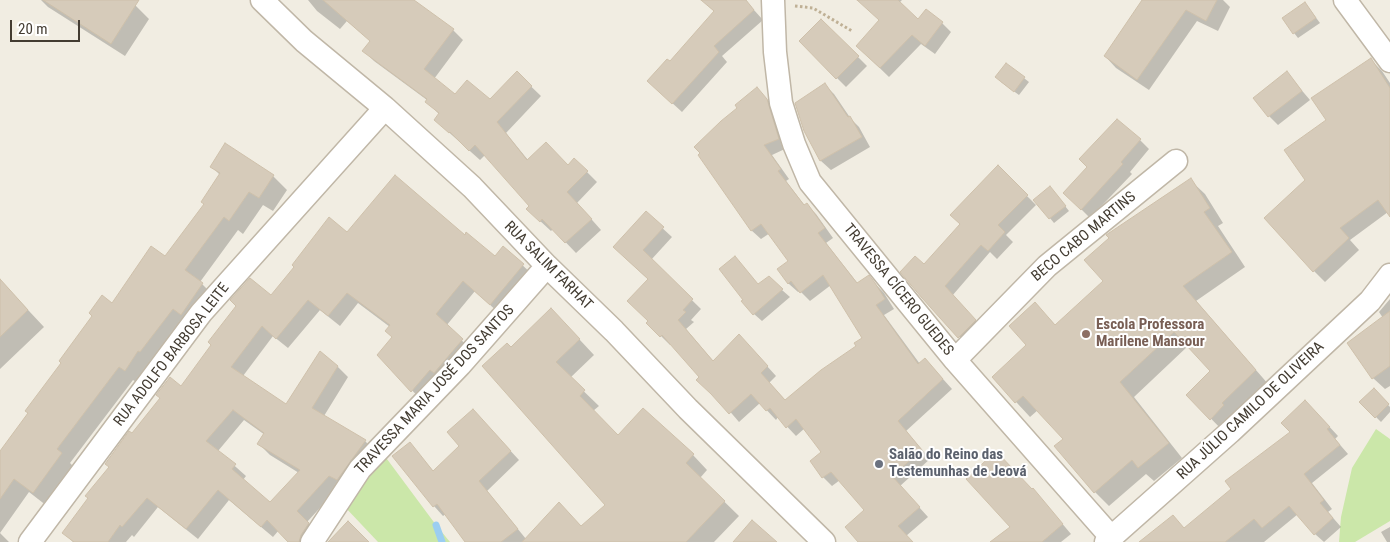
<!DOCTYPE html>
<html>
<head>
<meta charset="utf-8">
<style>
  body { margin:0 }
  #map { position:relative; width:1390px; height:542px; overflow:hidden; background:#f1ede2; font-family:"Roboto Condensed",sans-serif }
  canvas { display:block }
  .scale { position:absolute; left:10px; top:20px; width:70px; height:22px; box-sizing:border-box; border:2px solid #433c32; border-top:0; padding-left:6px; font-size:15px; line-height:18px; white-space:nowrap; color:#433c32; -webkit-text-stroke:4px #fff; paint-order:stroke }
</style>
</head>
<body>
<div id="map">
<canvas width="1390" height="542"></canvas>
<div class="scale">20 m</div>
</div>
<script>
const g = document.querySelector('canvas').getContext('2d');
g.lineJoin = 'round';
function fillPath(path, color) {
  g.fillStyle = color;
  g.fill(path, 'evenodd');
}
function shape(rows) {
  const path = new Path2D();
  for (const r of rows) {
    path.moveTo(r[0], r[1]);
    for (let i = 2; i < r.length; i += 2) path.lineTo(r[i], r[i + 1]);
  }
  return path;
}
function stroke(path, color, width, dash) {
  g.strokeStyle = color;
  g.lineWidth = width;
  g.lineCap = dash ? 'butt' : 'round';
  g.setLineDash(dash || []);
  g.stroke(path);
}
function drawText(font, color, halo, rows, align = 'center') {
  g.font = font + ' "Roboto Condensed",sans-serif';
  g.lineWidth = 4;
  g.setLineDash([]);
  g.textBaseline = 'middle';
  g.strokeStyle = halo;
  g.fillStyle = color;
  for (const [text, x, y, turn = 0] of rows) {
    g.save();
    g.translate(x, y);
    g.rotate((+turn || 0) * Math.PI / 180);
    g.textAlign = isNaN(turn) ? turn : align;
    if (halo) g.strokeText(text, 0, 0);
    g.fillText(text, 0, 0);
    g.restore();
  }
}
const green = shape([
  [1376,429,1390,439,1390,521,1355,542,1339,542,1341,517,1352,468],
  [384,455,436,525,450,542,378,542,344,506]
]);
const shadow = shape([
  [41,0,127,0,136,6,149,19,125,56,48,7],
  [308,0,412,0,453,30,463,40,434,79,455,96,490,101,517,73,541,96,506,133,528,160,568,166,587,172,597,182,577,203,601,230,576,253,553,229,551,231,538,219,531,206,485,155,480,160,435,120,440,115,427,102,427,100,374,61,364,51,371,41,347,21,340,29,317,11],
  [702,0,745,0,763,20,722,56,727,62,682,112,658,90,670,62,715,12],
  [858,0,902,0,899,3,918,21,942,23,951,32,935,54,921,44,889,77,857,46,880,20],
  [1144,0,1223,0,1230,7,1218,31,1197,21,1149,90,1116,68,1105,56],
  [1305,3,1320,23,1298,38,1283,19],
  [821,20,867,66,846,87,800,41],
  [1371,60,1382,71,1390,83,1390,214,1388,212,1350,240,1359,250,1325,282,1314,271,1307,180,1328,121],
  [1006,64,1029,82,1019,95,1001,82],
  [1287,73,1310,100,1278,125,1269,116],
  [825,85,834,94,851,119,859,127,870,147,831,170,821,161,805,131],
  [766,98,776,109,787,148,772,155,789,179,786,181,805,206,807,205,816,214,833,238,826,243,858,284,869,277,884,293,894,309,884,315,920,364,934,369,952,389,906,431,930,459,900,486,928,517,906,536,912,542,860,542,866,510,840,480,832,486,823,477,811,461,823,452,805,428,796,436,778,417,776,420,760,403,739,422,672,344,670,345,648,323,649,321,649,280,623,256,646,213,672,237,651,260,701,309,691,320,694,322,686,329,714,362,748,345,776,376,769,383,786,401,858,346,864,338,831,285,810,301,800,291,798,292,789,284,779,270,790,261,770,233,761,239,751,230],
  [1140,140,1149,149,1130,172,1132,174,1090,218,1065,193,1089,167],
  [212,167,273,176,287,190,273,211,263,205,243,234,238,230,200,282,216,298,139,384,133,380,70,463,75,468,47,506,29,492,0,533,9,542,0,542,0,453,112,305,165,257,205,204,220,175],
  [998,167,1036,205,1006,235,1013,242,997,259,990,252,952,296,984,329,968,346,922,297,924,266,961,224],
  [1190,180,1205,194,1223,223,1218,226,1245,267,1196,301,1269,385,1225,433,1188,395,1211,371,1188,346,1134,397,1182,458,1154,481,1146,474,1109,506,1095,492,1064,439,1038,410,1030,417,993,377,1028,346,1049,318,1056,326,1105,281],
  [1050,187,1069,211,1054,223,1035,200],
  [347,233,465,236,495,258,504,248,534,276,501,315,475,291,446,326,473,351,423,402,379,355,393,337,390,327,358,303,340,326,320,310,288,348,273,336,243,376,286,406,337,366,348,377,324,416,365,441,376,452,340,486,307,522,316,532,305,542,290,542,279,530,273,537,229,500,198,539,158,507,134,537,132,535,126,542,73,542,64,533,133,435,182,388,271,297],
  [244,420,265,435,259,444,270,455,299,473,270,503,243,480,246,476,218,451],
  [0,280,44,327,0,369],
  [759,285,782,290,790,297,762,321,754,314],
  [1390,299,1390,386,1385,389,1373,378,1383,318,1379,312],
  [566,325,594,355,570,378,599,406,593,411,618,437,693,455,707,470,700,478,739,516,714,542,539,542,582,527,607,505,511,348],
  [1374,390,1390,407,1390,412,1381,422,1361,402],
  [1314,410,1338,436,1335,439,1348,454,1312,483,1332,509,1328,512,1341,527,1324,542,1315,534,1298,514,1264,542,1143,542,1173,517,1185,529,1233,490],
  [482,420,519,460,487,491,526,539,522,542,467,542,446,514,443,516,434,506,394,456,410,444,434,472,461,446],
  [1033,489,1071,534,1061,542,992,542,1012,527],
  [1390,527,1390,542,1387,542,1381,532]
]);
const stream = shape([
  [436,525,442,542]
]);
const building = shape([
  [43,0,139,0,111,44,43,0],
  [323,0,414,0,454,29,424,69,455,94,467,80,490,99,517,71,532,86,497,122,527,160,546,142,568,165,574,158,588,171,567,192,592,219,565,243,542,219,540,222,526,209,529,206,475,145,469,151,450,132,449,133,434,120,439,113,425,102,427,99,362,51,370,41,323,0],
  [701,0,746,0,754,10,714,46,719,52,672,104,647,81,667,59,670,61,714,11,701,0],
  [857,0,898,0,918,19,926,9,943,22,925,46,912,35,880,68,856,46,879,20,857,0],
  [1142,0,1217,0,1206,21,1186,10,1137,80,1104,56,1142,0],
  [1305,2,1316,18,1293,34,1282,18,1305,2],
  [821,19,859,56,836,79,799,41,821,19],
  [1371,58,1390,88,1390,217,1378,200,1340,228,1349,238,1313,272,1264,218,1305,180,1284,150,1326,120,1311,98,1371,58],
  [1006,63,1025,77,1014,92,995,77,1006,63],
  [1287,71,1302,91,1268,117,1253,98,1287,71],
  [825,83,848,117,850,116,862,137,820,161,804,131,795,103,825,83],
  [757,87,767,99,779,139,764,145,781,169,778,171,804,205,807,203,825,228,818,233,857,283,869,275,875,283,885,299,876,305,918,364,925,358,943,379,898,421,922,450,892,476,920,507,898,526,913,542,858,542,845,527,864,510,831,472,822,478,810,461,821,452,796,419,786,428,770,408,766,411,751,394,729,414,711,394,696,380,699,377,662,335,660,337,646,323,648,321,627,301,648,279,613,247,646,211,664,227,643,250,693,299,683,310,686,312,678,320,713,361,739,334,768,366,761,373,785,400,821,370,856,346,854,343,862,338,823,275,800,293,791,281,788,284,777,269,788,261,761,224,751,231,698,155,700,153,694,147,721,121,737,108,735,105,757,87],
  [1117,119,1141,139,1121,162,1123,164,1081,210,1063,193,1087,167,1079,159,1117,119],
  [225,143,274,175,259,198,249,192,229,221,224,217,185,270,203,283,181,315,173,309,140,352,138,351,125,371,119,367,57,449,62,453,33,493,14,479,0,499,0,451,28,413,25,411,61,363,59,361,92,316,89,313,102,295,112,303,151,246,165,256,204,204,201,202,220,173,210,167,225,143],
  [998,165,1028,195,998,225,1005,232,988,251,981,245,945,286,976,320,958,338,922,298,900,272,915,256,924,264,960,224,950,215,998,165],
  [395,175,465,235,466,232,495,256,503,246,524,264,490,305,463,281,436,314,463,339,434,373,430,370,411,392,377,355,392,337,385,331,390,325,347,293,328,316,308,300,276,339,262,326,231,367,286,404,320,351,338,366,312,408,366,440,337,480,329,476,297,511,309,523,301,535,299,542,288,542,267,520,261,527,218,490,186,529,147,498,122,527,120,525,108,542,74,542,62,533,88,498,85,496,109,467,105,464,129,431,132,433,160,398,156,395,170,377,181,386,211,345,208,342,236,306,230,300,250,278,271,295,294,267,292,265,329,217,347,232,395,175],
  [233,410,264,433,257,444,300,470,270,502,232,469,236,464,206,441,233,410],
  [1191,178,1210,208,1204,212,1232,252,1183,286,1256,370,1222,403,1224,405,1210,420,1186,395,1210,371,1174,332,1120,382,1169,443,1138,468,1132,460,1094,493,1054,446,1063,439,1023,396,1015,403,992,377,1026,345,1009,326,1035,302,1055,325,1103,281,1084,260,1109,238,1106,235,1191,178],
  [1050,186,1066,206,1049,219,1033,200,1050,186],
  [735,256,758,284,769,276,783,289,753,315,741,301,743,300,719,269,735,256],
  [0,279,28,310,0,337,0,279],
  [551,308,580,339,556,362,585,390,580,396,618,435,643,408,694,454,686,463,725,501,686,542,522,542,559,502,581,526,605,505,482,366,507,343,511,347,551,308],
  [1390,311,1390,366,1372,379,1347,343,1390,311],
  [1374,388,1389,404,1375,418,1359,402,1374,388],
  [1305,400,1330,427,1327,429,1340,445,1304,474,1324,500,1320,503,1333,518,1314,535,1289,506,1262,528,1254,519,1225,542,1139,542,1173,515,1184,528,1231,489,1225,481,1290,432,1281,423,1305,400],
  [473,409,511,451,479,481,518,529,501,542,465,542,437,504,433,507,392,456,410,442,433,471,459,446,447,432,473,409],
  [996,451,1032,489,1033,488,1063,524,1042,542,990,542,1010,527,966,479,996,451],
  [752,520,777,542,733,542,752,520],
  [348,521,369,542,328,542,348,521]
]);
const path = shape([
  [795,6,813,8,852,31]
]);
const minor = shape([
  [262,0,304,41,385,108,472,187,547,266,614,331,688,409,824,542],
  [773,0,775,52,781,103,794,144,810,182,955,360,1111,537],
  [1345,0,1390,61],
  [955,360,1047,266,1176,161],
  [30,542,201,313,385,108],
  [312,542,360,469,460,365,547,266],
  [1106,542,1230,432,1370,301,1390,275]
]);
const markers = [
  [1086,334,5,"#8d6e63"],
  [879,464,5,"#6b7280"]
];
const streetNames = [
  ["BECO CABO MARTINS",1084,237,-40],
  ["RUA SALIM FARHAT",548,266,45],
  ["TRAVESSA CÍCERO GUEDES",898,290,51],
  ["RUA ADOLFO BARBOSA LEITE",172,355,-52],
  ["TRAVESSA MARIA JOSÉ DOS SANTOS",435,390,-47],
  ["RUA JÚLIO CAMILO DE OLIVEIRA",1251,411,-43]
];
const educationNames = [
  ["Escola Professora",1096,325],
  ["Marilene Mansour",1096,342]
];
const worshipNames = [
  ["Salão do Reino das",889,455],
  ["Testemunhas de Jeová",889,472]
];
fillPath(green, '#cbe7a9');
fillPath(shadow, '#0003');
stroke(stream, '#9bcef1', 7);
fillPath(building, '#d6cbba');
stroke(building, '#cec0aa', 1);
stroke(minor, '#c0b7a7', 25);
stroke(path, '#bfb095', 3, [2.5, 2.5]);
stroke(minor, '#fff', 22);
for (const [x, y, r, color] of markers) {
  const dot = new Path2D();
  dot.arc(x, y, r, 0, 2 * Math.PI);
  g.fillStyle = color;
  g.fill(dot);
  stroke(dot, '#fff', 2);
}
drawText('15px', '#433c32', '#fff', streetNames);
drawText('bold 15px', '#785e54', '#fff', educationNames, 'left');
drawText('bold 15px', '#5b616d', '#fff', worshipNames, 'left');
</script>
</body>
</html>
